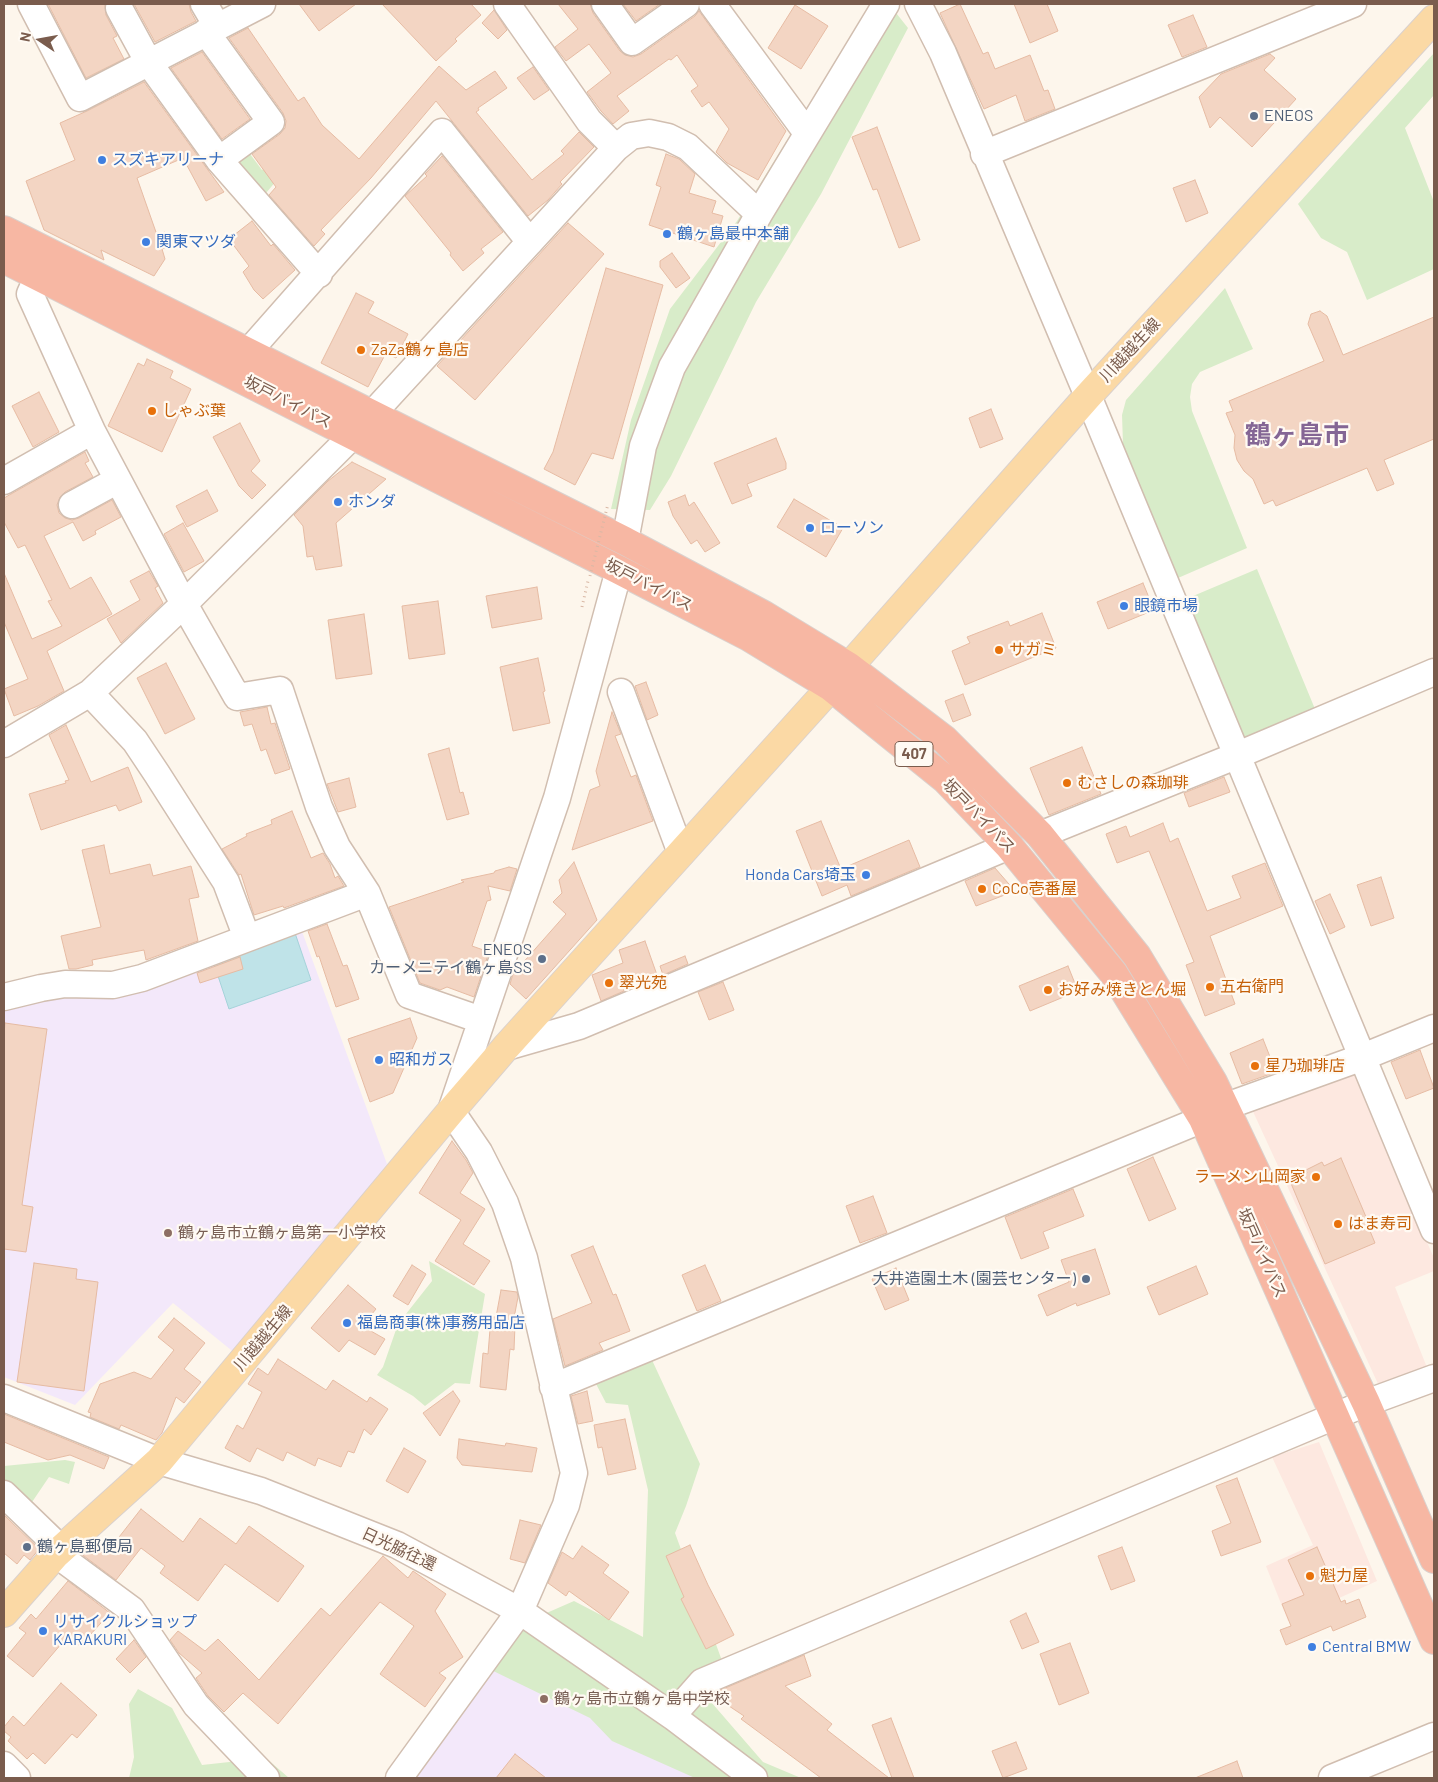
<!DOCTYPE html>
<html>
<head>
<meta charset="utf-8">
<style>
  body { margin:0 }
  #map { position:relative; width:1438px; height:1782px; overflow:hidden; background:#fdf6ec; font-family:Barlow,sans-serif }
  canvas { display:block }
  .frame { position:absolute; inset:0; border:5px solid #7a5c4d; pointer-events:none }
  .north { position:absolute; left:15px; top:15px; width:50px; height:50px; -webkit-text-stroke:4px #fffaf3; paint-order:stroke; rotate:282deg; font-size:14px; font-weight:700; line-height:20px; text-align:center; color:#7a5c4d }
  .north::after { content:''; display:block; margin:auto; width:18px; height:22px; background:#7a5c4d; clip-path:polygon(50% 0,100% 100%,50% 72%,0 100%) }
</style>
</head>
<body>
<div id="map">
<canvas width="1438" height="1782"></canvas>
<div class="frame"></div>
<div class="north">N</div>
</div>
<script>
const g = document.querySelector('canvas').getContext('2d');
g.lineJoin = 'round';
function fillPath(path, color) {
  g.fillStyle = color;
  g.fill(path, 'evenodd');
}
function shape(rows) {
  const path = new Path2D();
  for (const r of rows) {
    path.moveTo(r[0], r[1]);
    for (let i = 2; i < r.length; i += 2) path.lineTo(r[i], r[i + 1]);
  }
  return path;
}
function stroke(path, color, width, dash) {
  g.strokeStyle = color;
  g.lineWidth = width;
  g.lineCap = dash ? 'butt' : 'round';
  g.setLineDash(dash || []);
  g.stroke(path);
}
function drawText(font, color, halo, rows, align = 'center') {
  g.font = font + ' Barlow,"Noto Sans JP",sans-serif';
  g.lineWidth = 4.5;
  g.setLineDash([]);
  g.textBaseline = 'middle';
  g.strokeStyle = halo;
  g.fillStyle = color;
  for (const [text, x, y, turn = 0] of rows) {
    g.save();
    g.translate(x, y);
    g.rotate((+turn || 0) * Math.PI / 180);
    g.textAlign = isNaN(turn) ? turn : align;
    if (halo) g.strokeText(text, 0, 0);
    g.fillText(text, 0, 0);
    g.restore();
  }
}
const commercial = shape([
  [1354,1069,1395,1170,1434,1258,1434,1271,1395,1287,1428,1370,1379,1386,1250,1105],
  [1319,1442,1377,1581,1288,1621,1266,1566,1313,1545,1272,1457]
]);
const education = shape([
  [300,926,387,1164,236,1354,173,1303,75,1405,4,1377,4,1004],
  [521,1619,729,1778,405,1778]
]);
const green = shape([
  [875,4,889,4,908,28,821,194,756,302,671,476,650,510,611,509,631,420,670,309,737,221,816,94],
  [1434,53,1434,95,1405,128,1434,202,1434,269,1367,300,1347,252,1321,238,1298,204],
  [247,150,262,170,279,157,287,168,261,199,234,159],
  [1225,288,1253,349,1200,372,1192,384,1190,397,1192,411,1247,548,1178,578,1123,444,1122,415,1126,400],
  [1257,569,1315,709,1244,739,1186,599],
  [429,1261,485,1294,470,1384,455,1383,425,1406,413,1396,377,1375,383,1367,398,1324,432,1281],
  [652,1360,700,1464,686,1506,675,1533,721,1658,705,1695,763,1762,801,1778,695,1778,612,1741,590,1718,483,1666,513,1613,542,1615,574,1601,643,1637,648,1490,628,1405,606,1403,595,1382],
  [65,1460,75,1462,69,1484,49,1477,28,1508,4,1484,4,1466],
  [138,1689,172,1708,202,1765,266,1758,289,1778,129,1778,134,1757,129,1704]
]);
const water = shape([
  [295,933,311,980,229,1009,213,961,295,933]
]);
const building = shape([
  [48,4,105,4,106,15,117,36,113,38,124,59,86,78,48,4],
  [134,4,189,4,191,12,196,21,155,42,134,4],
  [299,4,356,4,319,31,299,4],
  [382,4,471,4,481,15,455,39,457,41,436,61,382,4],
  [558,4,590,4,593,13,620,51,625,55,633,57,641,54,695,16,699,11,786,131,758,180,727,163,716,152,729,129,709,102,702,107,691,91,698,86,677,55,671,60,669,59,617,96,629,111,613,124,601,111,587,92,611,73,589,44,566,61,555,47,578,29,558,4],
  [623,4,660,4,636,21,623,4],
  [960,4,983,54,988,52,995,69,1030,55,1044,91,1048,90,1055,109,1025,121,1016,95,984,109,940,13,960,4],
  [1014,4,1047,4,1058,31,1030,43,1014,4],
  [795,5,828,26,801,69,768,48,795,5],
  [494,10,507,30,498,39,482,23,494,10],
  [1193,15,1207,47,1182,57,1168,25,1193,15],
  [248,28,298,101,304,97,322,125,359,159,439,66,466,90,495,71,507,88,478,108,479,110,476,112,532,180,564,154,561,151,579,132,594,147,560,182,562,184,548,200,528,216,436,101,371,178,321,230,325,234,314,246,269,195,276,187,252,154,280,134,285,128,286,121,283,113,229,38,248,28],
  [202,52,250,119,222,139,171,68,202,52],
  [1270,54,1275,58,1264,70,1296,99,1252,147,1220,117,1210,128,1199,97,1221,74,1270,54],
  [533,67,549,90,534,100,517,78,533,67],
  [144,82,224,192,206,201,183,158,137,178,157,235,165,232,170,246,162,249,165,259,154,276,101,250,104,260,44,230,26,181,75,160,60,123,87,111,144,82],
  [877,127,920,240,899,248,877,189,873,190,852,137,877,127],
  [666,154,679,159,695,174,689,193,716,201,712,213,723,216,714,247,649,225,661,187,656,185,666,154],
  [442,156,503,232,481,249,484,253,463,271,450,255,451,253,405,196,427,176,425,174,442,156],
  [1195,180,1208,213,1186,222,1173,188,1195,180],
  [252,221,271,246,273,244,295,270,263,299,254,290,243,272,249,266,229,239,252,221],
  [568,223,604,254,475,400,437,366,568,223],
  [672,253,690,278,676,288,660,267,660,261,672,253],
  [606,268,663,285,613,459,592,453,575,485,544,469,553,452,606,268],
  [356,293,374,302,368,313,408,334,396,358,386,353,368,387,321,363,356,293],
  [1320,311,1327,316,1343,355,1434,317,1434,439,1384,460,1394,484,1377,491,1367,468,1276,506,1273,500,1264,504,1253,479,1244,471,1237,460,1234,448,1235,435,1226,413,1233,411,1229,401,1324,361,1308,324,1311,314,1320,311],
  [147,359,173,371,170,378,191,389,162,452,108,426,138,363,144,366,147,359],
  [39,392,59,432,33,447,12,406,39,392],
  [991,409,1003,439,980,448,969,418,991,409],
  [240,423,260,461,251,471,266,485,252,499,239,486,213,437,240,423],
  [776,438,786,463,786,469,747,484,752,496,732,504,714,463,776,438],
  [85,452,89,461,85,463,93,477,65,492,60,497,57,505,59,513,65,518,72,520,79,518,112,500,121,517,95,531,96,534,83,541,73,522,44,536,70,589,91,577,112,614,47,651,64,691,38,706,14,716,4,689,28,679,4,622,4,573,32,639,62,626,48,601,52,600,25,545,18,548,4,522,4,498,85,452],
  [352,462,386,479,336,523,342,566,316,570,313,556,307,557,303,526,294,515,328,481,352,462],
  [207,490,218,511,187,527,176,506,207,490],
  [685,495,689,506,694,502,720,543,705,552,697,540,691,544,673,516,668,502,685,495],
  [794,499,843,528,826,557,777,527,794,499],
  [183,523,204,561,184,572,164,534,183,523],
  [149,571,158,586,155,588,163,603,121,643,107,619,140,600,130,581,149,571],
  [1143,583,1154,610,1108,629,1097,602,1143,583],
  [537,587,542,619,492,628,486,596,537,587],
  [438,601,445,654,409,659,402,606,438,601],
  [1042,613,1056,648,965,685,952,651,970,643,967,637,1008,621,1010,626,1042,613],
  [364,614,372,674,336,679,328,620,364,614],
  [538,658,545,691,543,692,550,723,513,731,500,667,538,658],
  [166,663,195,719,165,734,137,678,166,663],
  [646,682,658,715,647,720,635,686,646,682],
  [963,694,971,715,953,722,945,701,963,694],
  [267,707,271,724,275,723,290,769,275,774,266,749,261,751,252,724,244,726,240,712,267,707],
  [612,712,621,734,615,736,631,777,636,775,653,821,572,850,590,790,600,786,596,771,612,712],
  [66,725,91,782,128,767,142,802,119,811,116,805,41,830,29,794,66,783,65,781,69,780,49,735,66,725],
  [1082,747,1101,794,1049,815,1030,768,1082,747],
  [449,748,460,793,463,792,469,814,447,820,428,754,449,748],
  [1224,777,1230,792,1189,807,1184,793,1224,777],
  [349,778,356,807,338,812,327,784,349,778],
  [292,811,311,858,323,853,330,864,335,878,338,876,344,886,284,908,283,906,254,915,241,874,239,875,222,849,247,836,246,834,272,824,271,820,292,811],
  [821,821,841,869,909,840,920,867,851,896,847,885,822,896,796,831,821,821],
  [1163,823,1170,842,1178,838,1207,911,1241,898,1232,876,1265,863,1283,906,1210,936,1235,1004,1205,1016,1186,965,1194,962,1149,851,1117,863,1106,834,1126,826,1130,837,1163,823],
  [104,845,110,874,150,864,153,876,191,866,199,897,189,899,198,941,146,960,144,950,92,960,93,965,76,969,69,969,61,936,101,927,82,850,104,845],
  [574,862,597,920,526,999,510,984,513,974,566,914,553,902,562,893,559,880,574,862],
  [509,867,517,869,510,891,488,886,491,900,487,901,472,946,489,952,474,997,447,987,440,990,420,983,389,907,464,882,461,880,494,873,495,871,509,867],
  [995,868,1015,891,976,906,965,881,995,868],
  [1381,877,1394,918,1371,926,1357,885,1381,877],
  [1330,894,1345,927,1330,934,1315,901,1330,894],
  [327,924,343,966,347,965,359,999,336,1007,319,956,317,957,308,931,327,924],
  [645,941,657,975,623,987,624,991,601,1001,592,975,623,963,619,950,645,941],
  [685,956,688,964,663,975,660,966,685,956],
  [240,957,243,969,200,983,197,973,240,957],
  [1068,966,1078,991,1030,1011,1019,986,1068,966],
  [723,982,734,1010,709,1020,698,992,723,982],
  [410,1018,417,1038,393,1093,370,1102,348,1039,410,1018],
  [5,1023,47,1029,22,1205,33,1207,26,1252,4,1249,4,1034,5,1023],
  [1263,1039,1276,1072,1242,1084,1230,1053,1263,1039],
  [1420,1050,1434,1088,1406,1099,1391,1062,1420,1050],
  [452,1141,466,1160,473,1173,460,1193,485,1209,463,1244,490,1261,474,1285,435,1261,461,1220,419,1193,452,1141],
  [1153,1157,1176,1209,1149,1221,1127,1169,1153,1157],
  [1341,1158,1372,1231,1370,1231,1375,1243,1325,1264,1290,1181,1307,1173,1306,1170,1322,1162,1324,1166,1341,1158],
  [1073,1189,1084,1216,1043,1232,1049,1248,1021,1259,1005,1217,1073,1189],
  [873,1196,887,1233,860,1243,846,1206,873,1196],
  [593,1246,613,1295,616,1294,630,1331,599,1343,603,1350,565,1366,553,1319,592,1303,571,1255,593,1246],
  [1095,1249,1110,1294,1077,1306,1076,1303,1047,1316,1038,1295,1069,1282,1061,1260,1095,1249],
  [34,1263,77,1269,76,1279,98,1282,84,1391,17,1382,34,1263],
  [412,1265,426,1274,408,1305,393,1296,412,1265],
  [705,1265,721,1301,697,1311,682,1275,705,1265],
  [1196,1266,1208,1294,1159,1315,1147,1287,1196,1266],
  [896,1268,909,1300,885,1310,872,1279,896,1268],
  [348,1285,376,1309,362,1326,385,1339,375,1355,349,1340,339,1352,311,1328,348,1285],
  [501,1290,517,1292,518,1297,514,1318,515,1318,515,1325,514,1350,510,1349,506,1390,480,1387,483,1353,488,1354,491,1317,496,1317,501,1290],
  [174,1318,205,1343,184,1369,201,1382,184,1403,176,1397,162,1433,156,1440,121,1425,119,1429,90,1417,91,1413,88,1412,100,1384,134,1372,151,1379,174,1350,158,1337,174,1318],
  [278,1359,326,1390,333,1380,367,1402,370,1397,388,1409,371,1435,364,1429,354,1453,348,1451,341,1467,318,1458,315,1466,287,1452,283,1461,257,1448,250,1462,225,1448,237,1425,243,1429,262,1392,248,1384,258,1368,268,1375,278,1359],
  [453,1391,460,1401,440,1436,423,1413,453,1391],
  [587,1391,593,1421,578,1424,571,1396,587,1391],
  [4,1414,109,1457,104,1469,70,1455,48,1460,4,1442,4,1414],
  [625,1419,636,1469,608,1475,602,1447,598,1448,594,1425,625,1419],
  [459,1439,505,1446,506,1443,537,1448,532,1472,462,1465,457,1458,459,1439],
  [404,1448,426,1461,408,1493,386,1481,404,1448],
  [1237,1478,1261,1542,1221,1556,1212,1531,1231,1523,1216,1486,1237,1478],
  [141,1509,183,1542,200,1518,236,1544,249,1526,304,1566,278,1602,225,1564,198,1601,160,1573,165,1566,141,1548,116,1580,80,1553,90,1544,105,1555,141,1509],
  [4,1515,39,1549,30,1560,24,1555,17,1564,4,1553,4,1515],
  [520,1520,541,1525,525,1563,510,1559,520,1520],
  [690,1545,708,1585,734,1635,706,1649,681,1599,684,1597,666,1556,690,1545],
  [582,1546,609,1565,603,1573,629,1592,609,1620,569,1591,566,1596,548,1583,562,1552,573,1559,582,1546],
  [1122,1547,1135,1581,1111,1590,1098,1556,1122,1547],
  [1317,1547,1341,1602,1345,1600,1346,1604,1359,1599,1366,1617,1333,1631,1331,1626,1286,1645,1280,1630,1291,1626,1282,1604,1304,1595,1288,1560,1317,1547],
  [383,1556,408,1578,413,1571,446,1594,435,1611,463,1657,439,1673,446,1678,425,1707,380,1674,414,1626,380,1602,278,1724,243,1693,224,1712,208,1696,196,1678,202,1673,179,1653,170,1640,178,1631,205,1651,218,1639,259,1680,321,1608,330,1616,383,1556],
  [68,1581,110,1613,80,1646,68,1636,33,1677,7,1656,26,1633,19,1628,31,1614,36,1619,68,1581],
  [1026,1613,1039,1642,1022,1649,1010,1621,1026,1613],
  [134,1640,146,1657,130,1673,116,1659,134,1640],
  [1070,1643,1089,1693,1059,1705,1040,1654,1070,1643],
  [804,1655,811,1676,785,1686,832,1724,827,1730,889,1778,821,1778,741,1719,744,1716,711,1694,804,1655],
  [61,1683,97,1715,77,1738,72,1734,45,1764,33,1753,27,1759,8,1741,11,1737,4,1731,4,1727,13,1716,24,1726,61,1683],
  [891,1718,914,1778,892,1778,872,1725,891,1718],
  [1016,1742,1027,1769,1003,1778,992,1751,1016,1742],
  [515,1754,546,1778,496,1778,515,1754],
  [1237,1761,1243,1778,1195,1778,1237,1761]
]);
const path = shape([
  [582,607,588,581]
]);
const minor = shape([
  [31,4,80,98,262,4],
  [204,4,217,26],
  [507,4,589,121,616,148],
  [605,4,632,42,686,4],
  [712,4,807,133],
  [918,4,943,53,1088,396,1434,1230],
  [119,8,149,63,219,160,319,274],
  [206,32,271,122,219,160],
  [984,154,1353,4],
  [38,276,30,294,92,431,184,604,237,697,280,690,319,807,337,847,367,893,409,995,481,1020],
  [249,351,442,132,530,242],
  [4,481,92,431],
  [72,505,118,480],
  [625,541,643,446,672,367,759,214,886,4],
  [621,692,681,853],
  [90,693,135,741,157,774,226,882,247,938],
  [4,744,90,693,184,604,353,435,616,148,631,136,649,133,668,137,688,147,759,214],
  [1040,835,1238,755,1434,672],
  [4,997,41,988,65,984,113,985,142,978,367,893],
  [506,1047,579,1026,1009,846],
  [1224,1107,1363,1057,1434,1028],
  [553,1387,1203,1119],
  [4,1398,159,1461,261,1491,397,1545,520,1611,672,1716,754,1778],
  [4,1494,61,1549],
  [56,1554,132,1610,196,1705,266,1778],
  [672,1716,702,1682,1366,1403,1434,1378],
  [4,1765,17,1778],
  [399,1778,520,1611,566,1505,574,1473,524,1258,505,1203,479,1152,451,1111,557,798,619,570],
  [1332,1778,1434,1736]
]);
const major = shape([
  [4,1613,56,1554,159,1461,451,1111,506,1047,831,687,1088,396,1434,19]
]);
const highway = shape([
  [4,230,625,541,764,615,848,666,945,740,1040,835,1137,956,1213,1082,1366,1403,1434,1559],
  [4,259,619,570,749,637,831,687,945,779,1009,846,1114,974,1203,1119,1434,1640]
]);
const pathBridge = shape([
  [590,576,608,504]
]);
const markers = [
  [1254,116,5,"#5c6f8a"],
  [102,160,5,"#3f7fe0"],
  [667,234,5,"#3f7fe0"],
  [146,242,5,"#3f7fe0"],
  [361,350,5,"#e8710a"],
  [152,411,5,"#e8710a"],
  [338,502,5,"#3f7fe0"],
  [810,528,5,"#3f7fe0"],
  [1124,606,5,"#3f7fe0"],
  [999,650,5,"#e8710a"],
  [1067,783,5,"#e8710a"],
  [866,875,5,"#3f7fe0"],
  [982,889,5,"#e8710a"],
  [542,959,5,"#5c6f8a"],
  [609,983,5,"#e8710a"],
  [1210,987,5,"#e8710a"],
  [1048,990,5,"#e8710a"],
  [379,1060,5,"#3f7fe0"],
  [1255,1066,5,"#e8710a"],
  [1316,1177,5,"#e8710a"],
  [1338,1224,5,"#e8710a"],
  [168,1233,5,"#8d6e63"],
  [1086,1279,5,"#5c6f8a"],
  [347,1323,5,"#3f7fe0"],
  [27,1547,5,"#5c6f8a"],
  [1310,1576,5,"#e8710a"],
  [43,1631,5,"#3f7fe0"],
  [1312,1647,5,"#3f7fe0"],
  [544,1699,5,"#8d6e63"]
];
const shields = [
  [914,754,38]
];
const shieldNames = [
  ["407",914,754]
];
const serviceNames = [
  ["ENEOS",1264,116],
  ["ENEOS",532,950,"right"],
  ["カーメニテイ鶴ヶ島SS",532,968,"right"],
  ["大井造園土木 (園芸センター)",1076,1279,"right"],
  ["鶴ヶ島郵便局",37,1547]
];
const shopNames = [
  ["スズキアリーナ",112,160],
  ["鶴ヶ島最中本舗",677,234],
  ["関東マツダ",156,242],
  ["ホンダ",348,502],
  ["ローソン",820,528],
  ["眼鏡市場",1134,606],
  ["Honda Cars埼玉",856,875,"right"],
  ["昭和ガス",389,1060],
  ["福島商事(株)事務用品店",357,1323],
  ["リサイクルショップ",53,1622],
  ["KARAKURI",53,1640],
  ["Central BMW",1322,1647]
];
const foodNames = [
  ["ZaZa鶴ヶ島店",371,350],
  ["しゃぶ葉",162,411],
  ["サガミ",1009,650],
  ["むさしの森珈琲",1077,783],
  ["CoCo壱番屋",992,889],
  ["翠光苑",619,983],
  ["五右衛門",1220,987],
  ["お好み焼きとん堀",1058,990],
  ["星乃珈琲店",1265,1066],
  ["ラーメン山岡家",1306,1177,"right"],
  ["はま寿司",1348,1224],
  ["魁力屋",1320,1576]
];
const streetNames = [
  ["川越越生線",1130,350,-47],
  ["坂戸バイパス",288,402,27],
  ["坂戸バイパス",649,585,27],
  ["坂戸バイパス",979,816,46],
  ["坂戸バイパス",1262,1253,66],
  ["川越越生線",263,1338,-50],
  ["日光脇往還",399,1549,25]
];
const educationNames = [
  ["鶴ヶ島市立鶴ヶ島第一小学校",178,1233],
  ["鶴ヶ島市立鶴ヶ島中学校",554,1699]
];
const townNames = [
  ["鶴ヶ島市",1297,435]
];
fillPath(commercial, '#fde8e0');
fillPath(education, '#f3e8fa');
fillPath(green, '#d8ecc9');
fillPath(water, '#bfe3e8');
stroke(water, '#a5d3da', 1);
fillPath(building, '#f3d5c3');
stroke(building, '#e6bba3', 1);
stroke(minor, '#d1beb0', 29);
stroke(major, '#dad1cd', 30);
stroke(highway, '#dad1cd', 30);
stroke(path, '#d9b8a5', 3, [1, 4]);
stroke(minor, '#fff', 26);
stroke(major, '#fbd9a5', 28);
stroke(highway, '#f7b7a3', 28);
stroke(pathBridge, '#d9b8a5', 3, [1, 4]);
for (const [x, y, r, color] of markers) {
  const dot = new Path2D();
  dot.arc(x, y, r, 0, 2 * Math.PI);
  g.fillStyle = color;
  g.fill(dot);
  stroke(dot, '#fffaf3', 2);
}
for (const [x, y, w] of shields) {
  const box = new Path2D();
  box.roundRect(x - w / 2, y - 12.5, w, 25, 4);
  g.fillStyle = '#fffaf3';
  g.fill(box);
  stroke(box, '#7a5c4d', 1);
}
drawText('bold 15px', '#7a5c4d', null, shieldNames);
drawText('16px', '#4e5e75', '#fffaf3', serviceNames, 'left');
drawText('16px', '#366cbe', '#fffaf3', shopNames, 'left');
drawText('16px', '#c56008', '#fffaf3', foodNames, 'left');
drawText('16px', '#7a5c4d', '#fffaf3', streetNames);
drawText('16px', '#785e54', '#fffaf3', educationNames, 'left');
drawText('bold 26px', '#846695', '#fffaf3', townNames);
</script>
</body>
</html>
